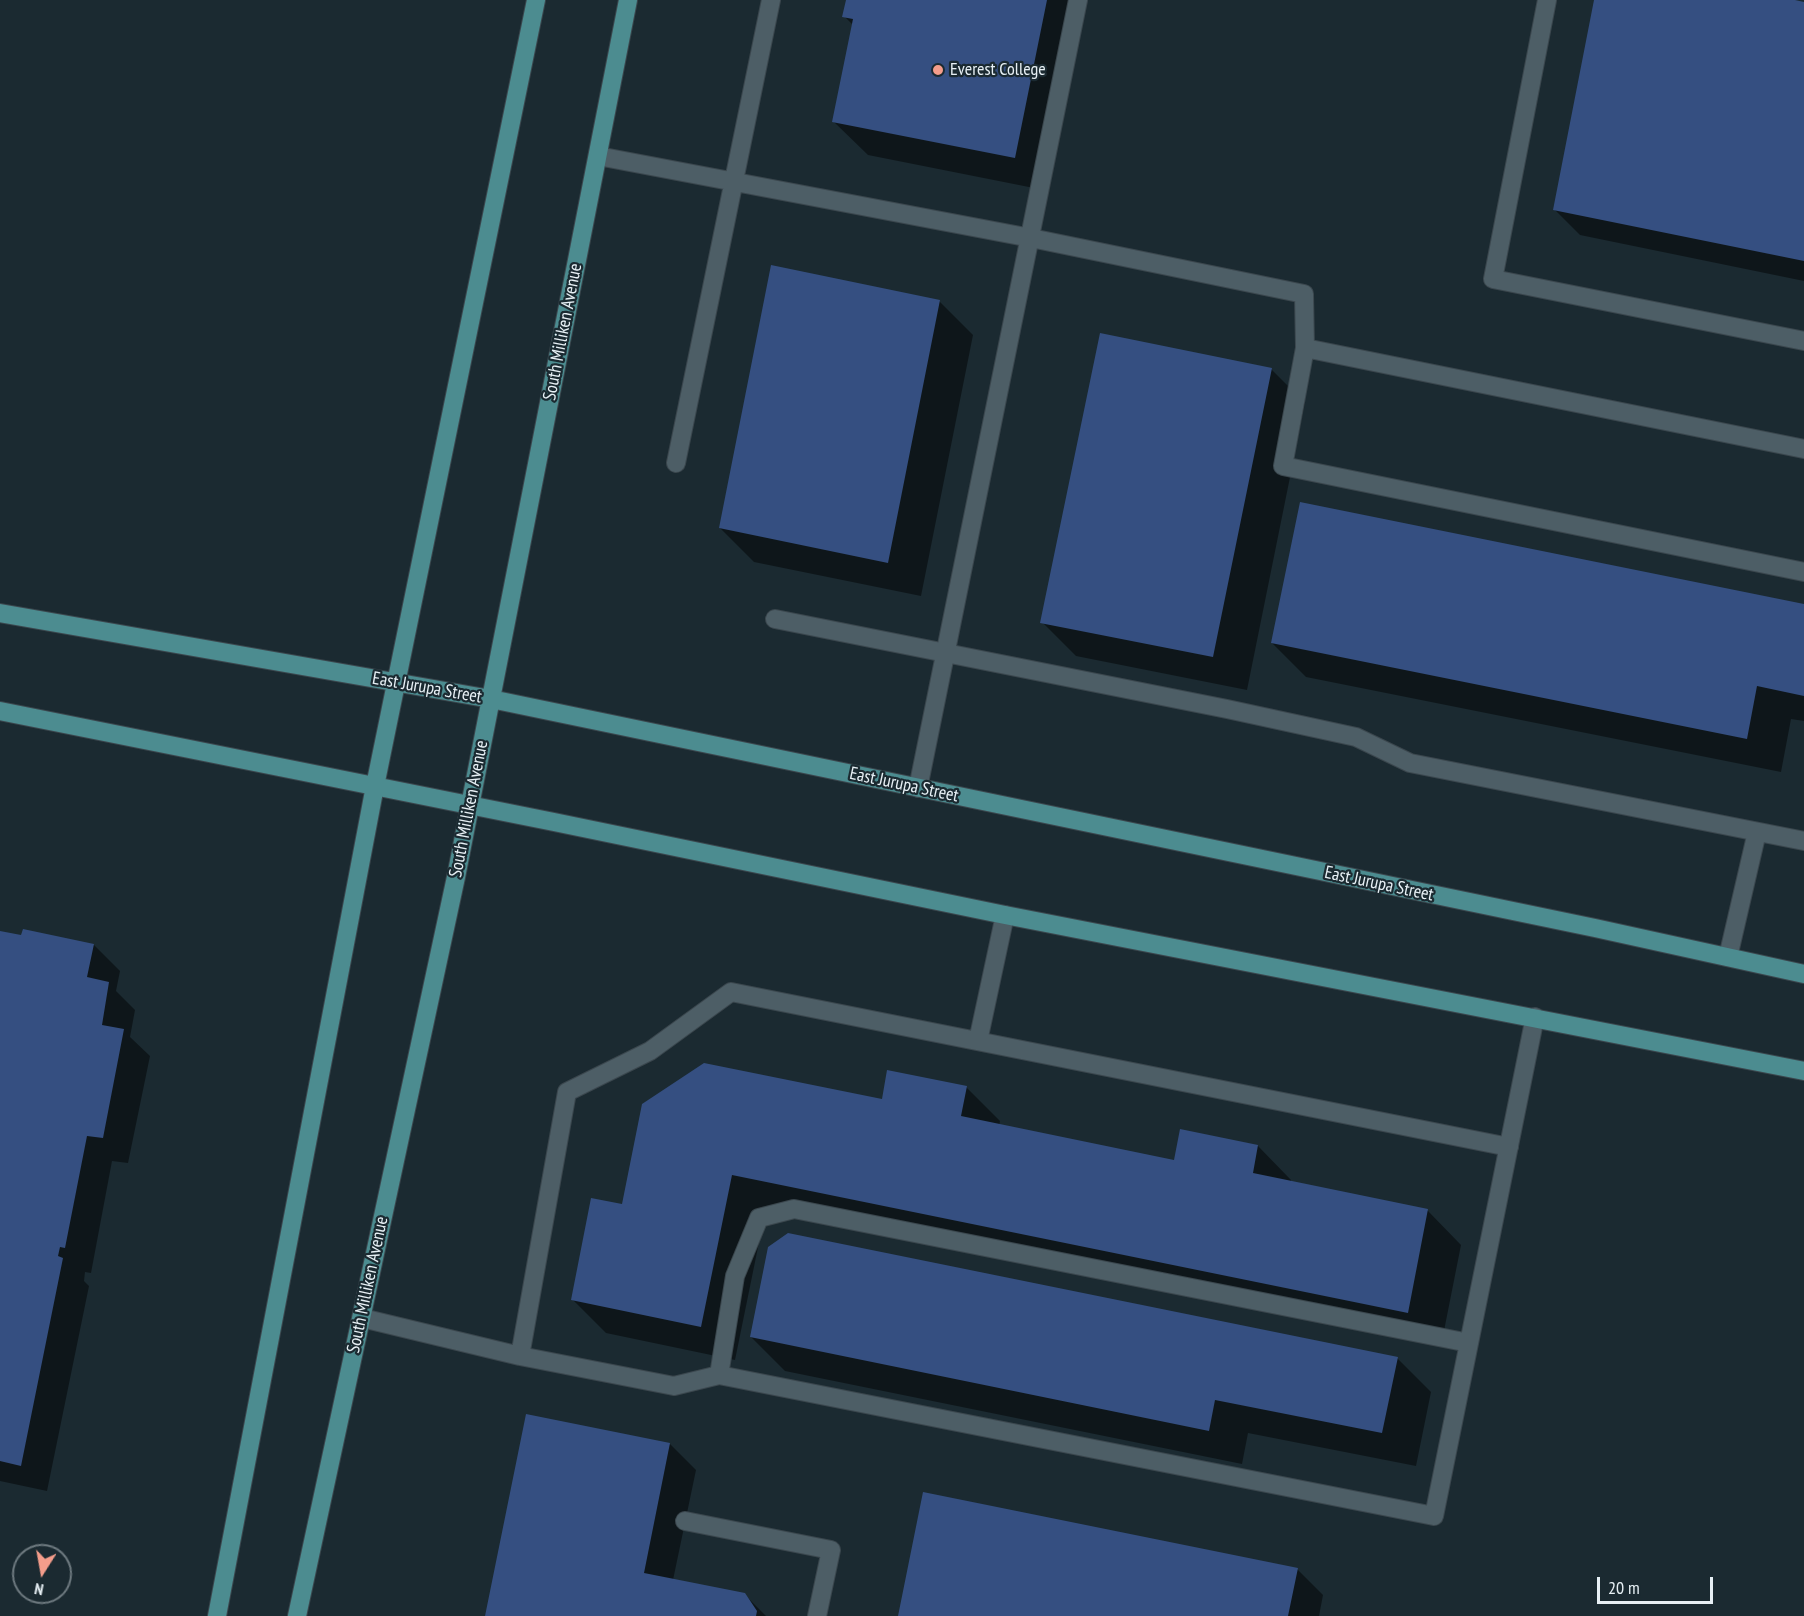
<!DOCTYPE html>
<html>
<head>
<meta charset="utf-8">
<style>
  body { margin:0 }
  #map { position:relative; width:1804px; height:1616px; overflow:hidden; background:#1b2a31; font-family:"PT Sans Narrow",sans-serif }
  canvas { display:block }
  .north { position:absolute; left:12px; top:1544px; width:60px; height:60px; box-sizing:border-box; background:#1b2a31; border:2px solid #6d797f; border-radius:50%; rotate:191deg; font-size:16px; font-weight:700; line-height:24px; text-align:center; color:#e7f0f5 }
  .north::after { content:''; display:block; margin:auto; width:21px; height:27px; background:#f49d8b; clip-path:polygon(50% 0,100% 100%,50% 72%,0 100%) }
  .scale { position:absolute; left:1597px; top:1577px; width:116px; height:27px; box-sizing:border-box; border:3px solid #e7f0f5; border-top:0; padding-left:8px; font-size:18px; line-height:21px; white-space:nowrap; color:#e7f0f5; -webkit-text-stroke:4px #1b2a31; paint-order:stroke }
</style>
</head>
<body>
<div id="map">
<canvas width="1804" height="1616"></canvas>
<div class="north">N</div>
<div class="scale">20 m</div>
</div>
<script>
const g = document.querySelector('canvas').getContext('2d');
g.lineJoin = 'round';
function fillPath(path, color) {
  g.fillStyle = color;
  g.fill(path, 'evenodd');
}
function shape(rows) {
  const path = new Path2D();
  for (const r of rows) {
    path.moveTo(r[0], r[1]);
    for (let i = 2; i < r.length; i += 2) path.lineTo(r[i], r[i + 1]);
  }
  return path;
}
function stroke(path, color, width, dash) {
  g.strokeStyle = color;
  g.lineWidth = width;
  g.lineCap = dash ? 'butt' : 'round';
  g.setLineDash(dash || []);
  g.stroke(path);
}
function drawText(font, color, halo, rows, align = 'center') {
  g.font = font + ' "PT Sans Narrow",sans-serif';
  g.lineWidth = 4.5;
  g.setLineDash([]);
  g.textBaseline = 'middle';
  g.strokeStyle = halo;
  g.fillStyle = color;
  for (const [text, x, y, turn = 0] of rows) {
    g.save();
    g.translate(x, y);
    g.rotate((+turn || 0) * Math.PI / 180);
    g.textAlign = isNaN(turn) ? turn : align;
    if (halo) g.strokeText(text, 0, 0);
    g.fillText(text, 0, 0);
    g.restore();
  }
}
const shadow = shape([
  [847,0,1087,0,1049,191,868,155,834,122,854,26,844,16],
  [1595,0,1787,0,1804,3,1804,281,1580,235,1554,209],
  [939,301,973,335,921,596,754,562,720,528],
  [1271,369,1305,403,1247,690,1076,656,1042,622],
  [1804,605,1804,721,1791,719,1781,772,1306,677,1272,643],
  [24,931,94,945,120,971,116,991,135,1010,130,1037,150,1056,128,1163,112,1161,91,1273,85,1272,84,1281,89,1286,47,1491,0,1481,0,932,22,937],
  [966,1087,1000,1121,999,1126,1175,1161,1258,1146,1291,1180,1291,1183,1428,1211,1461,1245,1441,1346,766,1208,735,1360,606,1333,572,1299,623,1206,883,1101],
  [751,1337,1397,1358,1431,1392,1416,1466,1248,1433,1242,1464,785,1371],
  [670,1444,696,1470,673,1580,745,1595,766,1616,487,1616],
  [1297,1569,1323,1595,1319,1616,899,1616]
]);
const building = shape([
  [846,0,1047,0,1015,158,832,122,853,19,842,17],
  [1594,0,1795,0,1804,2,1804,261,1553,210],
  [771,265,940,300,888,563,719,528],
  [1100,333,1272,368,1213,657,1040,623],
  [1300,502,1804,604,1804,696,1757,686,1747,739,1271,643],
  [23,929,94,944,87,977,109,982,102,1025,124,1029,103,1138,87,1136,65,1248,60,1247,58,1256,63,1258,21,1466,0,1461,0,931,21,935],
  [704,1063,882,1099,887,1070,967,1086,961,1116,1174,1160,1180,1129,1258,1145,1253,1173,1428,1209,1408,1313,732,1175,701,1327,571,1300,591,1198,622,1204,642,1104],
  [788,1233,1398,1357,1382,1433,1215,1400,1209,1431,750,1337,768,1247],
  [526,1414,670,1443,644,1573,745,1593,757,1611,756,1616,485,1616],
  [923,1492,1298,1568,1288,1616,898,1616]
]);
const minor = shape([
  [1547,0,1493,279,1804,341],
  [598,156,1031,238,1304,294,1305,348,1283,466,1804,572],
  [1305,348,1804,449],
  [676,463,771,0],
  [775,619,1227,709,1356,737,1410,763,1804,841],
  [918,788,1078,0],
  [1728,957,1757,832],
  [978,1041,1005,915],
  [362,1318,520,1356,674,1386,719,1375,1434,1516,1535,1017],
  [520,1356,567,1092,650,1051,731,992,1509,1147],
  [719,1375,735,1276,759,1218,794,1209,1469,1343],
  [685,1521,831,1550,817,1616]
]);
const major = shape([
  [0,613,491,699,1595,928,1804,974],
  [0,711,554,822,1005,915,1804,1071],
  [217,1616,375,786,536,0],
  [297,1616,456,877,628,0]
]);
const markers = [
  [938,70,6,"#f49d8b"]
];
const poiNames = [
  ["Everest College",950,70]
];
const streetNames = [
  ["South Milliken Avenue",563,332,-79],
  ["East Jurupa Street",427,688,10],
  ["East Jurupa Street",904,785,12],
  ["South Milliken Avenue",469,809,-79],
  ["East Jurupa Street",1379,884,12],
  ["South Milliken Avenue",368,1285,-78]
];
fillPath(shadow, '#0007');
fillPath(building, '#354f81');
stroke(minor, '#3b474e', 20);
stroke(major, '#3b474e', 20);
stroke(minor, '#4d5e66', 18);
stroke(major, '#4c8c90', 18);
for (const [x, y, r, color] of markers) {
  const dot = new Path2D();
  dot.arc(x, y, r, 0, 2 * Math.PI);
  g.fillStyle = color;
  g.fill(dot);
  stroke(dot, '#1b2a31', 2);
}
drawText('18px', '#e7f0f5', '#1b2a31', poiNames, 'left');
drawText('18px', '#e7f0f5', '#1b2a31', streetNames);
</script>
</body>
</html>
